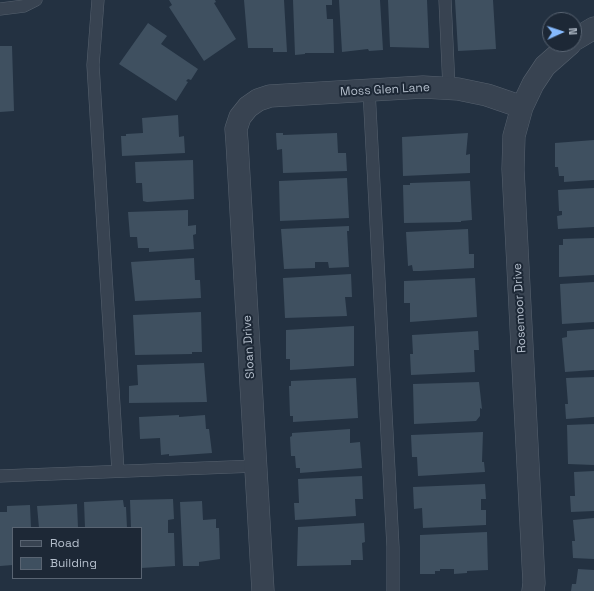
<!DOCTYPE html>
<html>
<head>
<meta charset="utf-8">
<style>
  body { margin:0 }
  #map { position:relative; width:594px; height:591px; overflow:hidden; background:#233141; font-family:"Space Grotesk",sans-serif }
  canvas { display:block }
  .legend { position:absolute; left:12px; top:527px; width:130px; height:52px; box-sizing:border-box; background:#1d2836; border:1px solid #596472; margin:0; padding:5px 7px; list-style:none; font-size:12px; color:#b4becb }
  .legend li { display:flex; align-items:center; gap:8px; height:20px }
  .legend b { width:20px; border:1px solid #596472 }
  .north { position:absolute; left:542px; top:12px; width:40px; height:40px; box-sizing:border-box; background:#1d2836; border:1px solid #596472; border-radius:50%; rotate:87deg; font-size:11px; font-weight:700; line-height:16px; text-align:center; color:#b4becb }
  .north::after { content:''; display:block; margin:auto; width:14px; height:18px; background:#86bafe; clip-path:polygon(50% 0,100% 100%,50% 72%,0 100%) }
</style>
</head>
<body>
<div id="map">
<canvas width="594" height="591"></canvas>
<ul class="legend">
<li><b style="height:5px;background:#384351"></b>Road</li>
<li><b style="height:11px;background:#3f5060"></b>Building</li>
</ul>
<div class="north">N</div>
</div>
<script>
const g = document.querySelector('canvas').getContext('2d');
g.lineJoin = 'round';
function fillPath(path, color) {
  g.fillStyle = color;
  g.fill(path, 'evenodd');
}
function shape(rows) {
  const path = new Path2D();
  for (const r of rows) {
    path.moveTo(r[0], r[1]);
    for (let i = 2; i < r.length; i += 2) path.lineTo(r[i], r[i + 1]);
  }
  return path;
}
function stroke(path, color, width, dash) {
  g.strokeStyle = color;
  g.lineWidth = width;
  g.lineCap = dash ? 'butt' : 'round';
  g.setLineDash(dash || []);
  g.stroke(path);
}
function drawText(font, color, halo, rows, align = 'center') {
  g.font = font + ' "Space Grotesk",sans-serif';
  g.lineWidth = 4;
  g.setLineDash([]);
  g.textBaseline = 'middle';
  g.strokeStyle = halo;
  g.fillStyle = color;
  for (const [text, x, y, turn = 0] of rows) {
    g.save();
    g.translate(x, y);
    g.rotate((+turn || 0) * Math.PI / 180);
    g.textAlign = isNaN(turn) ? turn : align;
    if (halo) g.strokeText(text, 0, 0);
    g.fillText(text, 0, 0);
    g.restore();
  }
}
const building = shape([
  [169,0,215,0,216,2,214,3,236,39,204,61,169,7,172,5],
  [244,0,284,0,287,52,273,52,273,48,248,48],
  [293,0,332,0,332,5,326,5,327,19,333,19,334,53,305,53,305,54,295,55],
  [339,0,380,0,383,50,369,51,368,49,342,52],
  [388,0,427,0,429,48,390,47],
  [455,0,493,0,496,49,458,51],
  [148,23,167,36,161,44,198,69,191,80,188,79,186,81,188,82,176,101,119,64],
  [0,46,12,46,14,111,0,112],
  [178,115,179,137,184,136,185,153,122,156,121,136,126,136,126,134,143,133,142,118],
  [276,133,283,133,283,135,337,133,338,153,346,153,347,171,283,173,282,149,277,150],
  [468,133,466,155,470,154,470,173,403,176,402,137],
  [594,140,594,180,564,182,564,176,559,176,558,167,555,167,555,143],
  [193,160,194,199,147,202,143,201,142,183,136,183,135,162],
  [347,178,349,218,280,221,279,181],
  [470,181,472,220,461,221,461,222,404,223,403,185,410,185,410,183],
  [594,188,594,227,558,229,557,216,562,215,562,211,559,211,558,190],
  [188,210,188,226,196,225,196,234,193,235,194,249,149,252,149,248,138,248,137,237,130,237,128,212],
  [349,226,349,231,347,231,349,267,329,268,328,262,315,262,315,268,284,269,281,229],
  [468,229,469,254,474,254,474,268,420,271,413,271,412,265,408,266,406,232],
  [594,238,594,275,559,277,559,245,563,245,563,239],
  [194,258,195,280,200,280,201,298,135,301,131,262],
  [351,274,352,297,345,297,347,316,285,318,283,278],
  [475,278,477,317,410,322,410,303,404,303,404,281],
  [594,282,594,322,562,324,560,284],
  [201,312,202,352,192,352,192,354,135,355,133,315],
  [354,326,354,366,290,370,290,359,286,359,286,330],
  [594,329,594,370,565,372,562,338,567,337,567,331],
  [478,331,479,350,474,350,475,372,411,375,410,354,413,354,412,335],
  [204,363,207,402,129,403,129,386,138,385,137,365],
  [594,377,594,417,566,419,565,404,568,404,566,378],
  [356,378,358,418,293,422,293,416,290,416,289,386,291,386,291,381],
  [479,382,482,409,480,408,480,416,476,421,414,424,413,384],
  [179,415,179,417,205,415,206,429,209,429,212,453,169,456,169,454,161,455,160,438,140,439,139,417],
  [594,424,594,465,568,464,567,425],
  [350,429,350,443,360,442,362,468,300,473,300,468,296,468,295,456,291,456,290,437,292,436,292,433],
  [483,432,482,462,484,462,485,472,418,476,417,457,412,457,411,435],
  [594,471,594,511,571,512,570,496,575,496,574,472],
  [362,476,363,499,355,499,356,516,295,520,294,503,299,503,298,479],
  [485,484,486,499,481,499,481,510,486,510,486,525,423,528,422,508,414,509,413,487],
  [173,499,174,519,168,520,168,533,174,533,175,566,141,568,141,528,131,528,130,500],
  [123,500,124,507,126,507,127,528,85,528,84,502],
  [202,501,203,520,216,519,216,528,219,528,220,559,199,562,199,566,183,566,180,502],
  [77,504,78,528,39,528,37,506],
  [30,505,31,528,13,528,13,565,0,566,0,512,7,512,7,506],
  [594,518,594,559,573,558,572,541,575,541,573,520],
  [364,523,365,542,362,543,363,560,351,560,351,565,297,566,298,527],
  [487,532,488,570,467,571,467,573,454,574,454,569,440,569,440,571,435,571,435,574,420,574,420,535],
  [578,569,594,570,594,591,571,591,572,584,576,584]
]);
const lane = shape([
  [98,0,93,65,118,471],
  [445,0,449,88],
  [0,9,24,6,36,0],
  [369,90,393,547,393,591],
  [0,476,256,466]
]);
const street = shape([
  [574,40,594,28],
  [263,591,237,142,236,129,240,117,248,107,258,100,270,96,423,87,458,89,487,95,522,107],
  [533,591,534,583,513,169,514,136,522,107,533,84,545,66,570,44]
]);
const streetNames = [
  ["Moss Glen Lane",385,90,-3],
  ["Rosemoor Drive",520,308,-93],
  ["Sloan Drive",249,347,-93]
];
fillPath(building, '#3f5060');
stroke(lane, '#56616e', 13);
stroke(street, '#56616e', 23);
stroke(lane, '#384351', 12);
stroke(street, '#384351', 22);
drawText('12px', '#b4becb', '#1d2836', streetNames);
</script>
</body>
</html>
